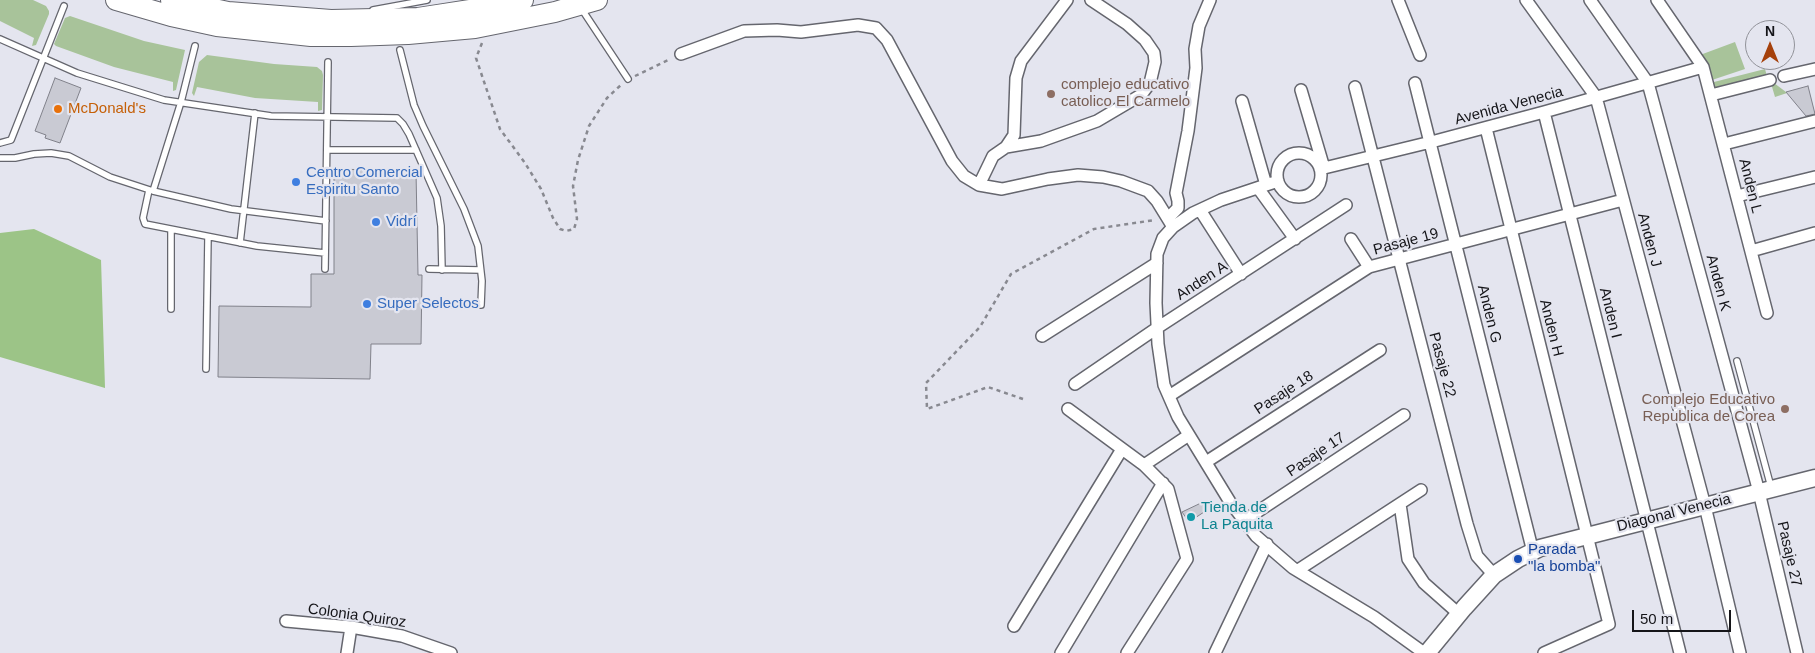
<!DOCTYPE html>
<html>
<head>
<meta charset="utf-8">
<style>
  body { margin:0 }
  #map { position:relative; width:1815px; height:653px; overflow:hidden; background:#e4e5ef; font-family:Arial,sans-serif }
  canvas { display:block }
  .north { position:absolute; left:1745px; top:20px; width:50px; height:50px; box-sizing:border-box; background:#e4e5ef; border:1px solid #919299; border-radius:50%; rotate:0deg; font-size:14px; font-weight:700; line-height:20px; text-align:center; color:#151519 }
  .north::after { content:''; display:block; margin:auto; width:18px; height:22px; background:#a5410c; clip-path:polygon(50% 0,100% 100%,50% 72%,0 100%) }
  .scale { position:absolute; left:1632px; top:610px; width:99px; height:22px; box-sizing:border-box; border:2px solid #151519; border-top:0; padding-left:6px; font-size:15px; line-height:18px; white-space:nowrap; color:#151519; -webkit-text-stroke:4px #e4e5ef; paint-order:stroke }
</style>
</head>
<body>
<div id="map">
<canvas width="1815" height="653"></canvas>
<div class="north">N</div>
<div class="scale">50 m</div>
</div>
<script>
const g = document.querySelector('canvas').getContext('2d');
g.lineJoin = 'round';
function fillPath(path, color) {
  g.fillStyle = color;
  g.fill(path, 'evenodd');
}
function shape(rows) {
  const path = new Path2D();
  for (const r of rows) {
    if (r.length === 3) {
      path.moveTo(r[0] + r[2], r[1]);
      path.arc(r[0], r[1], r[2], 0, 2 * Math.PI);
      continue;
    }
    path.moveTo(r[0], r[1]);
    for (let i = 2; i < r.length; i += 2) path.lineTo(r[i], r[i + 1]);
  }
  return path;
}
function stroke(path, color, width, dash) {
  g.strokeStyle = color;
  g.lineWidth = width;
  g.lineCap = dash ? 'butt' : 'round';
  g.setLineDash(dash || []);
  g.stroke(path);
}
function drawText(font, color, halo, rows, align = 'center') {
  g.font = font + ' Arial,sans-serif';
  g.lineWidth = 4.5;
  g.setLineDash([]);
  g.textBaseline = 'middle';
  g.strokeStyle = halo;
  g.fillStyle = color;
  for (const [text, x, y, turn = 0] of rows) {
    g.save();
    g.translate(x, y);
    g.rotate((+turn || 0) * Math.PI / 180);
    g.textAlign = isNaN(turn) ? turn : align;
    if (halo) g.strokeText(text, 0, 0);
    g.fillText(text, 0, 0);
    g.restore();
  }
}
const green = shape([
  [0,0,33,0,46,6,49,11,49,14,36,45,32,46,34,38,0,21],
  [70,16,144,41,185,50,176,90,173,91,173,82,114,67,56,46,54,44,65,18],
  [1735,42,1745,69,1709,81,1700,55],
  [207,55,274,64,317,67,322,71,323,75,322,110,318,111,318,102,255,98,197,87,194,96,192,93,199,62],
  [1765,69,1768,80,1713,94,1710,83],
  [1770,80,1786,92,1787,93,1775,97]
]);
const forest = shape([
  [34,229,101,260,105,388,0,357,0,233]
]);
const building = shape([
  [55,78,81,88,60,143,45,138,46,135,35,131,55,78],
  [1808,86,1815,114,1806,116,1786,92,1808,86],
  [334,169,416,171,418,275,422,275,421,344,371,344,370,379,218,377,219,306,311,307,311,274,334,274,334,169],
  [1201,503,1207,510,1189,522,1182,512,1201,503]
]);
const path = shape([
  [482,43,476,58,500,129,525,163,541,189,553,218,560,229,566,231,574,229,577,219,573,186,578,160,589,126,607,98,622,84],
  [635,76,670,59],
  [1023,399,988,387,927,409,926,383,980,327,1011,274,1094,229,1155,220]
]);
const lane = shape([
  [581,8,628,79],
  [373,10,427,0],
  [0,39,77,73,164,100,271,116,397,118,403,124,409,134,437,198,441,226,442,270],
  [400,50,414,105,423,126,464,209,478,246,482,281,481,305,436,304],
  [0,143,11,140,64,6],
  [327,150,416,150],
  [0,158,15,158,34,154,51,153,69,156,110,177,153,191,181,102,195,46],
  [149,190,143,218,145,224,257,246,325,253],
  [153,191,231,209,326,221],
  [240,243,255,113],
  [325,269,328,62],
  [429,269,480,270],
  [171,309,171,230],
  [1737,361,1771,487],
  [206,369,208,237]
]);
const street = shape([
  [1398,0,1420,55],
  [1526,0,1596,97,1705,506,1740,653],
  [1590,0,1648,83,1759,492,1797,653],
  [1657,0,1703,67,1767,313],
  [681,54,744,31,777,30,801,32,858,25,876,28,887,40,952,161,964,176,979,185,1002,189,1048,179,1078,175,1103,177,1121,181,1148,191,1157,201,1173,227],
  [1784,76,1815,69],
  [1415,83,1533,552],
  [1355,87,1467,524,1477,556,1494,575],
  [1301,90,1324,168],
  [1711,95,1770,80],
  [1242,101,1266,185],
  [1544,112,1680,653],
  [1486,128,1609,624,1544,653],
  [1724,144,1815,121],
  [1006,147,1041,141,1097,121,1141,95,1150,83,1155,62,1154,53,1145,40,1127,24,1091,0],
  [1299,175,22],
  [1320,169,1435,141,1544,112,1703,67],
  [1278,181,1221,200,1193,213,1173,227,1163,238,1157,254,1156,303,1158,344,1164,385,1178,417,1230,502,1256,536,1293,568,1374,617,1424,653],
  [979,185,993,156,1006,147,1014,135,1016,78,1021,61,1067,0],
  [1258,188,1295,239],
  [1737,196,1815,177],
  [1200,210,1241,274],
  [1168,218,1178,208,1178,201,1176,193,1188,131,1196,68,1195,49,1199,26,1210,0],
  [1351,239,1369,267],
  [1751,251,1815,233],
  [1042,336,1157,263],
  [1075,384,1157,328,1346,205],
  [1169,396,1369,267,1623,200],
  [1068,409,1144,465,1168,489,1187,559,1127,653],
  [1206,462,1380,350],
  [1144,465,1189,435],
  [1400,504,1408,559,1424,583,1459,614],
  [1245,520,1404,415],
  [1298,570,1421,490],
  [286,621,351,627,402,636,451,653],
  [1014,626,1122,449],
  [347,653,351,627],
  [1061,653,1163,483],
  [1215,653,1267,544]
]);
const secondary = shape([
  [1427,653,1464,608,1494,575,1518,559,1540,548,1815,478]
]);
const highway = shape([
  [116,0,171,16,217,26,311,36,351,36,408,34,475,28,555,12,597,0],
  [171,0,228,12,331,20,418,18,489,7,523,0]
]);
const markers = [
  [1051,94,5,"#8d6e63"],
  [58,109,5,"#e8710a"],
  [296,182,5,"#3f7fe0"],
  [376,222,5,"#3f7fe0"],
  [367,304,5,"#3f7fe0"],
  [1785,409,5,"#8d6e63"],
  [1191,517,5,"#0f9aa8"],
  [1518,559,5,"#1a4fb4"]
];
const educationNames = [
  ["complejo educativo",1061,85],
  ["catolico El Carmelo",1061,102],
  ["Complejo Educativo",1775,400,"right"],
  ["Republica de Corea",1775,417,"right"]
];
const streetNames = [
  ["Avenida Venecia",1509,106,-15],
  ["Anden L",1750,186,76],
  ["Anden J",1649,240,75],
  ["Pasaje 19",1406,242,-15],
  ["Anden A",1202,281,-33],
  ["Anden K",1718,283,75],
  ["Anden I",1610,313,76],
  ["Anden G",1489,314,76],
  ["Anden H",1551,328,76],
  ["Pasaje 22",1442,365,75],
  ["Pasaje 18",1284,393,-33],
  ["Pasaje 17",1316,455,-34],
  ["Diagonal Venecia",1674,513,-14],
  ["Pasaje 27",1789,554,77],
  ["Colonia Quiroz",357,616,8]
];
const foodNames = [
  ["McDonald's",68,109]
];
const shopNames = [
  ["Centro Comercial",306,173],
  ["Espiritu Santo",306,190],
  ["Vidrí",386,222],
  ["Super Selectos",377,304]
];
const cultureNames = [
  ["Tienda de",1201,508],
  ["La Paquita",1201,525]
];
const transitNames = [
  ["Parada",1528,550],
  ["\"la bomba\"",1528,567]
];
fillPath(green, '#a8c39a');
fillPath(forest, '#9cc487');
fillPath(building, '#c9cad3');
stroke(building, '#80818a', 1);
stroke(lane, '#65666e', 8);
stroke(street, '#65666e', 14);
stroke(secondary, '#65666e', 19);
stroke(highway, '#65666e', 22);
stroke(path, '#888990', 2.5, [4, 4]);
stroke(lane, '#fff', 5.5);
stroke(street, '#fff', 11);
stroke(secondary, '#fff', 16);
stroke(highway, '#fff', 20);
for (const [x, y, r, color] of markers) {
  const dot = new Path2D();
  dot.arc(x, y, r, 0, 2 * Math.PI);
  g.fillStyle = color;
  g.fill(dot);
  stroke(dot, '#e4e5ef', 2);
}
drawText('15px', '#785e54', '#e4e5ef', educationNames, 'left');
drawText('15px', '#151519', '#e4e5ef', streetNames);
drawText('15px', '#c56008', '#e4e5ef', foodNames, 'left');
drawText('15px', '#366cbe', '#e4e5ef', shopNames, 'left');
drawText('15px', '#0d838f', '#e4e5ef', cultureNames, 'left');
drawText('15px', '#164399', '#e4e5ef', transitNames, 'left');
</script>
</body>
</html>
